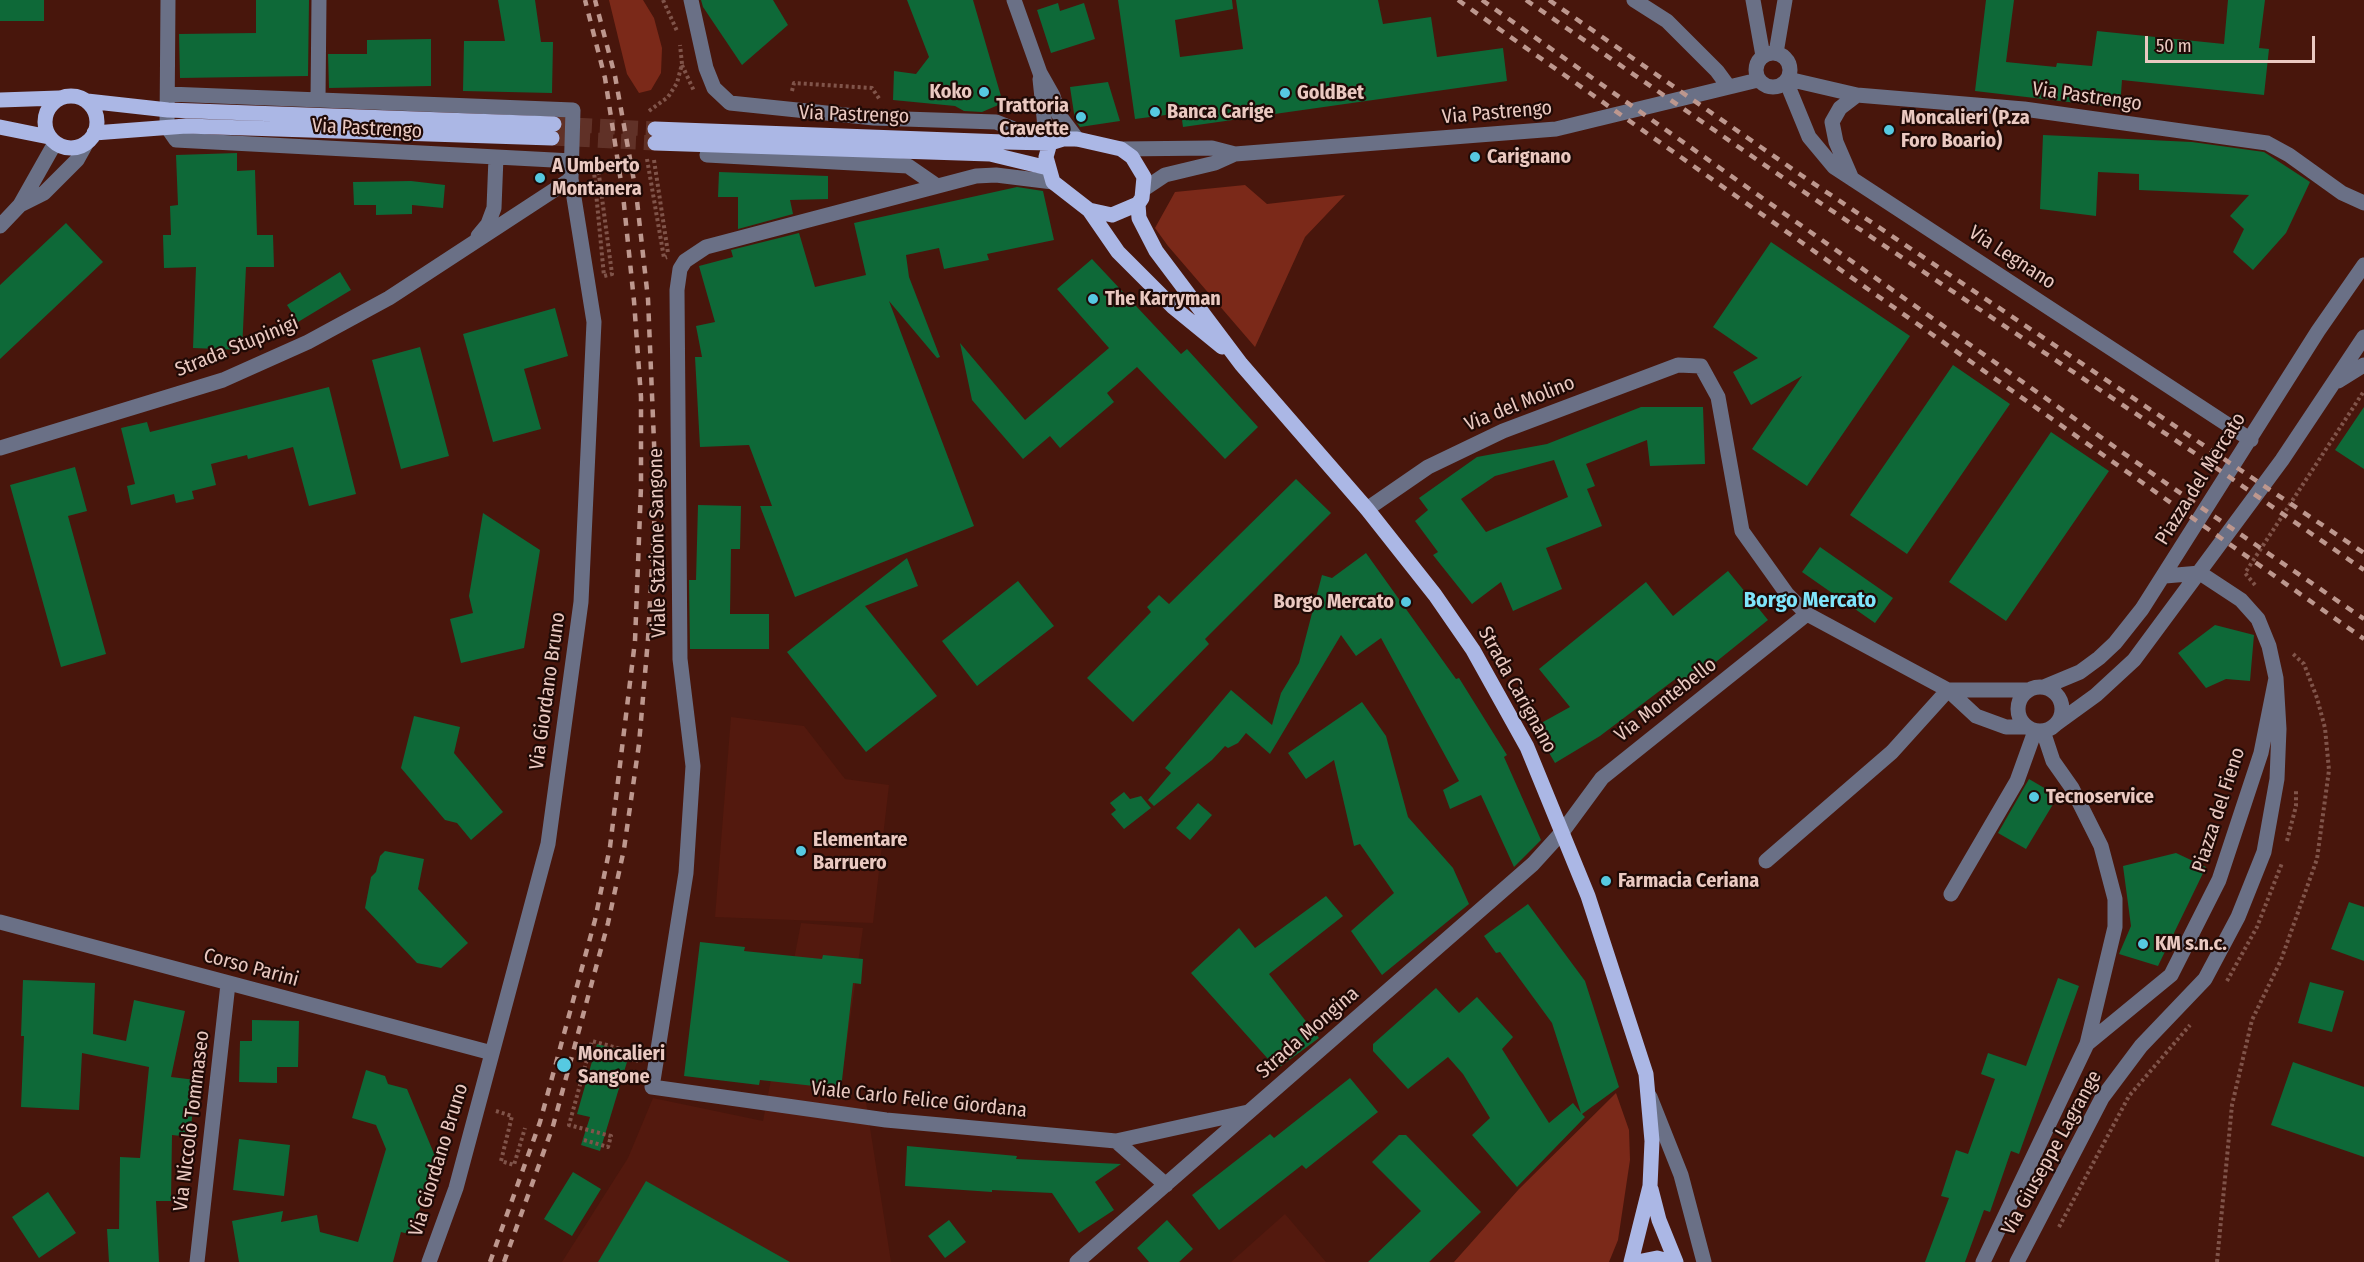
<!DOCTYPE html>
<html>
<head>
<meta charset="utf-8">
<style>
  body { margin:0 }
  #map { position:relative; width:2364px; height:1262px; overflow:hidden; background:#48160c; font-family:"Fira Sans Condensed",sans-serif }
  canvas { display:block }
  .scale { position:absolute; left:2145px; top:36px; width:170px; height:27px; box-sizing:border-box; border:3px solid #eac9c1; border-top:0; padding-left:8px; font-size:18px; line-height:21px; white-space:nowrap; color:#eac9c1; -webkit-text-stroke:4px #200a06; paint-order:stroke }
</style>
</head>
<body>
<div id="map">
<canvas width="2364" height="1262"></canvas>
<div class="scale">50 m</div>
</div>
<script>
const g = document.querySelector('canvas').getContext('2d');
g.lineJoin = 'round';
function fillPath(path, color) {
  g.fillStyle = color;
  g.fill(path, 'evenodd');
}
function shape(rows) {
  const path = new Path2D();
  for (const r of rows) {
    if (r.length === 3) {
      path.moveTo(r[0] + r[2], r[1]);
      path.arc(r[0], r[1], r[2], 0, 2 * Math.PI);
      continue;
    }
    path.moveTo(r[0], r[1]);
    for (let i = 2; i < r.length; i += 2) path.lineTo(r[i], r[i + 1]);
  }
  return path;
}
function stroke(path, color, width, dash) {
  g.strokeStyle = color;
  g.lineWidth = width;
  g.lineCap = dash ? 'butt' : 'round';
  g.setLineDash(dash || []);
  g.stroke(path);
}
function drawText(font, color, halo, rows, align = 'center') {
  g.font = font + ' "Fira Sans Condensed",sans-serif';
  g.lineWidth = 4.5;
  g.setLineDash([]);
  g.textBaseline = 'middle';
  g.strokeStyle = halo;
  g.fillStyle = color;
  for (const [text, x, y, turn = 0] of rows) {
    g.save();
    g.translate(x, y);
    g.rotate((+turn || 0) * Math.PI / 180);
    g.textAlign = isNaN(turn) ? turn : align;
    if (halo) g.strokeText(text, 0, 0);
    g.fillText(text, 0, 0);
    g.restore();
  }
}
const built = shape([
  [731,717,804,726,845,779,889,785,873,923,715,917],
  [801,923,863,928,839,1098,866,1102,891,1262,562,1262,628,1158,653,1098,763,1121],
  [1285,1214,1326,1262,1231,1262]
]);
const green = shape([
  [609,0,643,0,654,18,662,48,661,73,651,90,639,93,627,74],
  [1245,185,1267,204,1345,195,1305,237,1255,347,1168,246,1155,228,1175,192],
  [1616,1093,1629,1130,1630,1160,1618,1240,1609,1262,1454,1262,1519,1189]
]);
const building = shape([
  [0,0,44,0,44,21,0,21],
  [256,0,309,0,308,76,180,78,179,34,256,33],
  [498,0,535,0,541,42,553,42,552,93,463,91,464,41,505,41],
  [701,0,773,0,788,25,742,65,703,7],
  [907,0,973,0,1003,103,982,112,964,111,955,106,893,100,894,71,916,74,929,57],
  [1118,0,1232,0,1233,9,1175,20,1180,57,1243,49,1236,0,1378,0,1383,24,1431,17,1437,57,1503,48,1507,81,1183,127,1181,113,1135,119],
  [1986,0,2014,0,2006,62,2056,67,2057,63,2092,66,2097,31,2224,44,2228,0,2265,0,2259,48,2269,49,2264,95,2122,80,2120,108,1975,91],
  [1058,3,1060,11,1084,3,1095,39,1051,53,1037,10],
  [431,39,431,86,329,88,328,54,367,54,367,40],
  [1108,82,1120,121,1080,127,1075,120,1070,87],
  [2043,135,2192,142,2264,152,2310,182,2286,233,2253,270,2233,252,2244,229,2230,216,2249,195,2139,190,2139,174,2098,172,2096,216,2040,209],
  [237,153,237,171,255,170,257,235,273,235,274,267,246,267,242,350,193,348,196,267,164,268,163,235,171,235,170,206,178,205,176,155],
  [719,172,828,176,828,199,790,200,793,214,738,229,738,197,718,197],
  [411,181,445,185,443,208,412,205,412,214,376,215,376,205,354,205,353,182],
  [1017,187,1043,191,1054,240,987,254,989,260,944,269,939,248,906,255,909,277,940,357,937,358,889,301,974,526,795,597,760,506,772,506,749,445,700,447,695,357,702,357,696,326,715,322,699,266,733,257,731,250,799,233,815,287,866,275,854,223],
  [66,223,103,262,0,359,0,285],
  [1771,242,1910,336,1807,486,1752,449,1802,376,1751,405,1733,372,1758,358,1713,327],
  [1092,259,1181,354,1187,349,1258,427,1225,459,1137,367,1107,393,1114,402,1060,448,1050,436,1023,459,972,400,960,343,1025,420,1109,348,1057,289],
  [340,272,351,290,298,322,287,305],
  [555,308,568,356,524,369,541,429,493,442,463,334],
  [420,347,449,456,401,469,372,360],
  [1953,365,2010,404,1907,554,1850,515],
  [329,387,356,494,309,506,293,447,248,459,247,455,211,464,216,485,192,491,194,499,176,503,174,494,131,505,127,486,135,484,121,428,147,422,150,432],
  [1641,407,1703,407,1705,464,1650,466,1647,440,1586,464,1595,486,1587,489,1602,526,1546,548,1562,589,1513,611,1501,582,1472,604,1433,555,1438,552,1415,521,1428,510,1419,498,1477,457,1547,444],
  [1554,460,1568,497,1486,532,1461,499,1495,476],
  [2364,407,2364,469,2335,450],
  [2051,432,2109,471,2006,621,1949,582],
  [75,467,87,511,68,516,106,654,61,667,10,485],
  [1296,479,1331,513,1205,639,1209,644,1133,722,1087,678,1151,612,1147,607,1159,595,1169,604],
  [698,505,741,506,740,549,731,549,730,614,769,614,769,649,690,649,689,580,696,580],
  [483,513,540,550,524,648,461,663,450,619,473,613,469,596],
  [1820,547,1893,598,1875,623,1802,572],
  [1366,553,1456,679,1459,678,1507,755,1504,757,1541,840,1514,867,1481,795,1450,809,1443,790,1459,781,1381,638,1356,656,1341,635,1270,754,1246,733,1238,743,1228,748,1225,746,1212,760,1154,806,1148,800,1171,773,1165,768,1231,690,1272,725,1281,693,1299,663,1322,575,1332,578],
  [907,558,918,586,865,606,937,696,866,752,787,652],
  [1728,571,1768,620,1686,686,1678,677,1600,736,1555,763,1534,727,1570,707,1539,669,1646,582,1673,616],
  [1018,581,1054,626,977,686,942,641],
  [2215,625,2254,635,2250,681,2226,679,2206,688,2178,653],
  [1362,702,1386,736,1408,817,1453,868,1469,904,1382,975,1351,931,1394,893,1360,844,1354,846,1334,760,1306,779,1288,753],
  [414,716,460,727,454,753,503,812,471,840,457,823,445,820,401,768],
  [2029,779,2058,796,2026,849,1998,833],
  [1124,792,1130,799,1141,796,1151,808,1124,829,1111,814,1116,810,1110,803],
  [1198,803,1212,815,1190,840,1176,828],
  [385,851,424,859,418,889,468,943,441,968,417,963,365,908,371,877,376,872,380,856],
  [2176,853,2206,867,2158,966,2119,954,2131,926,2123,866],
  [1326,896,1343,916,1269,974,1319,1038,1277,1069,1191,973,1239,928,1255,948],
  [2349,902,2364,907,2364,961,2331,949],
  [1528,904,1585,981,1619,1087,1582,1114,1585,1117,1517,1187,1472,1135,1490,1118,1463,1074,1448,1057,1408,1089,1373,1051,1373,1044,1436,988,1459,1013,1477,997,1513,1037,1502,1049,1549,1123,1573,1103,1581,1113,1552,1023,1500,952,1496,953,1484,936],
  [700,942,745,947,744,951,822,959,823,955,863,959,861,984,853,983,841,1089,760,1080,759,1085,684,1076],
  [2058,978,2079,986,2019,1154,2011,1151,1990,1212,1984,1210,1965,1262,1925,1262,1949,1198,1941,1196,1956,1150,1968,1154,1995,1079,1981,1074,1988,1053,2026,1066],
  [23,980,95,983,93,1034,126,1041,134,1000,185,1011,171,1077,196,1080,190,1137,172,1135,171,1201,156,1201,159,1262,109,1262,107,1229,119,1229,120,1157,140,1158,149,1067,82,1053,79,1110,21,1107,24,1036,21,1036],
  [2310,982,2344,991,2332,1032,2298,1023],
  [252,1020,299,1021,298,1067,277,1067,277,1083,239,1082,240,1041,252,1041],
  [597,1044,630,1052,600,1151,581,1145,590,1117,577,1114],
  [2293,1062,2364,1087,2364,1157,2271,1125],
  [366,1070,385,1076,388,1084,407,1089,435,1156,412,1235,401,1232,393,1262,239,1262,232,1221,283,1211,281,1222,317,1215,320,1232,358,1242,386,1149,376,1125,352,1118],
  [1350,1078,1378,1112,1306,1169,1302,1165,1219,1230,1192,1195,1270,1134,1274,1138],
  [1399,1135,1406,1135,1481,1212,1429,1262,1368,1262,1421,1211,1372,1162],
  [239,1139,290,1145,284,1196,233,1190],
  [907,1146,1017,1156,1016,1159,1121,1164,1095,1182,1114,1210,1079,1233,1052,1193,992,1190,992,1192,905,1186],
  [573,1172,601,1189,572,1236,544,1219],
  [646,1181,790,1262,598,1262],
  [48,1192,76,1233,39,1258,12,1217],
  [949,1220,966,1242,945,1258,928,1236],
  [1167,1220,1193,1249,1179,1262,1149,1262,1137,1248]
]);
const majorTunnel = shape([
  [554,124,655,129],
  [552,138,655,143]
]);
const path = shape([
  [663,0,677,31],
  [682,65,694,91],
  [792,91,794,83,872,88,880,100],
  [649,111,668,97,677,83,682,64,680,45],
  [647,159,664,258,667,257],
  [597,160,612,274,604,276,593,161,597,160],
  [654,160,668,253],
  [2255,585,2245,573,2364,391],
  [2287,841,2296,806,2296,789],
  [2227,981,2257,927,2282,863],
  [496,1111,512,1116,501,1161,514,1165,525,1128],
  [584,1140,608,1147,611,1136,569,1125,592,1041,632,1052,630,1059,638,1061],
  [2059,1227,2129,1096,2190,1025],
  [2217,1262,2232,1105,2252,1020,2281,960,2317,859,2329,770,2325,728,2317,698,2304,664,2292,653]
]);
const minor = shape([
  [168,0,167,127,176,140,572,161],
  [691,0,706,68,714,88,730,103,874,118,996,122,1047,142],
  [1014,0,1040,73,1053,96,1059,115,1077,139],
  [1634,0,1667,21,1717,71,1728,86],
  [1753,0,1763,56],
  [1773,70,17],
  [1776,53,1785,0],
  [1040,79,1045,127,1050,143],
  [1788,79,1857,95,2024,109,2267,143,2289,155,2342,193,2364,203],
  [1786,81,1809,137,1834,167,2251,440],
  [168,94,573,110,571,179,594,322,581,602,548,844,456,1188,429,1262],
  [318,99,319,0],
  [1121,149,1212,148,1235,154,1556,129,1758,80],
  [707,155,908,166,937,186],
  [1852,179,1836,142,1832,122,1840,108,1857,95],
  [1053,182,996,175,976,176,706,247,685,261,680,269,677,290,680,659,693,766,686,873,652,1087,886,1120,1116,1141,1166,1185],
  [1144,189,1165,175,1215,163,1235,154],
  [20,205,44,193,77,160,87,142],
  [0,226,20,205,55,143],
  [478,236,488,224,494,208,496,157],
  [2338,381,2364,365],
  [0,448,223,380,308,342,389,298,571,179],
  [1367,509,1428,467,1503,431,1678,365,1701,366,1718,397,1742,531,1787,594,1807,614,1948,690,1976,716,2006,727,2026,727],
  [2165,576,2200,573],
  [2040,709,22],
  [2044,687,2080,672,2099,658,2115,643,2142,609,2318,331,2364,265],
  [1948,690,2028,690],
  [2056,724,2096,695,2134,660,2282,460,2364,337],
  [1766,861,1892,752,1948,690],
  [1951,894,2017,781,2035,731],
  [0,922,492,1053],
  [2087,1044,2171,975,2219,880,2261,753,2276,678,2269,646,2258,619,2241,600,2200,573],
  [1650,1097,1681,1175,1704,1262],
  [1116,1141,1248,1112],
  [197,1262,228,984],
  [1077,1262,1533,864,1563,831,1602,778,1807,614],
  [1983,1262,2087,1044,2115,927,2115,899,2101,846,2072,788,2053,761,2043,731],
  [2017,1262,2102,1098,2141,1046,2205,979,2238,917,2264,852,2277,779,2279,729,2276,678]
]);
const major = shape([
  [71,122,26],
  [0,100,59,98],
  [87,101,168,110,554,124],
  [0,127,49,137],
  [655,129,1004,142,1050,143,1063,139,1077,139,1121,149,1132,157,1144,177,1142,198,1138,204,1112,215,1089,210,1053,182,1046,157,1050,143],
  [94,133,186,126,552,138],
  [655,143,990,154,1048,168],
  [1138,204,1139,218,1156,251,1241,364,1367,509,1435,595,1473,650,1527,747,1588,896,1646,1074,1652,1141,1650,1186,1631,1262],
  [1089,210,1118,252,1173,307,1222,347],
  [1651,1189,1659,1220,1676,1262],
  [1637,1262,1657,1258,1672,1262]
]);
const rail = shape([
  [1458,0,2364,639],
  [1482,0,2170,486,2364,619],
  [1526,0,1795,186,2196,454,2364,570],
  [1549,0,1801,175,2364,553],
  [490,1262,540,1122,595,920,610,847,635,641,641,487,641,397,634,301,623,195,605,78,585,0],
  [504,1262,553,1126,608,923,624,849,639,744,648,639,656,490,648,299,636,192,615,76,595,0]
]);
const markers = [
  [984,92,6,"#56c9e1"],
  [1285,93,6,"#56c9e1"],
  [1155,112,6,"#56c9e1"],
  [1081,117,6,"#56c9e1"],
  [1889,130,6,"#56c9e1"],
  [1475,157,6,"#56c9e1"],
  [540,178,6,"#56c9e1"],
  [1093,299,6,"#56c9e1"],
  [1406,602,6,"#56c9e1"],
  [2034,797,6,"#56c9e1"],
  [801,851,6,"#56c9e1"],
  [1606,881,6,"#56c9e1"],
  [2143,944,6,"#56c9e1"],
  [564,1065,8,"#56c9e1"]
];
const poiNames = [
  ["Koko",972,92,"right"],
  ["GoldBet",1297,93],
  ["Trattoria",1069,106,"right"],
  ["Cravette",1069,129,"right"],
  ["Banca Carige",1167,112],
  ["Moncalieri (P.za",1901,118],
  ["Foro Boario)",1901,141],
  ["Carignano",1487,157],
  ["A Umberto",552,166],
  ["Montanera",552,189],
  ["The Karryman",1105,299],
  ["Borgo Mercato",1394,602,"right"],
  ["Tecnoservice",2046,797],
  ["Elementare",813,840],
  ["Barruero",813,863],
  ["Farmacia Ceriana",1618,881],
  ["KM s.n.c.",2155,944],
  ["Moncalieri",578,1054],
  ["Sangone",578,1077]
];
const streetNames = [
  ["Via Pastrengo",2087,97,8],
  ["Via Pastrengo",1497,113,-5],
  ["Via Pastrengo",854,115,2],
  ["Via Pastrengo",367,129,3],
  ["Via Legnano",2012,258,33],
  ["Strada Stupinigi",237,347,-22],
  ["Via del Molino",1520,404,-22],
  ["Piazza del Mercato",2201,479,-58],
  ["Viale Stazione Sangone",658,543,-91],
  ["Strada Carignano",1517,690,61],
  ["Via Giordano Bruno",548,691,-82],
  ["Via Montebello",1666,700,-38],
  ["Piazza del Fieno",2219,810,-72],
  ["Corso Parini",251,968,15],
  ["Strada Mongina",1308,1033,-41],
  ["Viale Carlo Felice Giordana",919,1100,6],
  ["Via Niccolò Tommaseo",192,1121,-83],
  ["Via Giuseppe Lagrange",2052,1153,-61],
  ["Via Giordano Bruno",439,1160,-73]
];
const quarterNames = [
  ["Borgo Mercato",1810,601]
];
fillPath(built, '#53190e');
fillPath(green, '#7b2919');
fillPath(building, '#0e6938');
stroke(majorTunnel, '#603127', 15, [15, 8]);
stroke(path, '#80544a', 4, [3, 3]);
stroke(minor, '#6a7086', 15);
stroke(major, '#abb7e5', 15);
stroke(rail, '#bd978e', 4.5, [8, 8]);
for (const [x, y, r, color] of markers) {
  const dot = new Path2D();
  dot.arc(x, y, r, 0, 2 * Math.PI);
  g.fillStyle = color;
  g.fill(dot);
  stroke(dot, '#200a06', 2);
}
drawText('bold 20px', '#eac9c1', '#200a06', poiNames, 'left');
drawText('20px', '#eac9c1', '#200a06', streetNames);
drawText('bold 22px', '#7fe5fb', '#200a06', quarterNames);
</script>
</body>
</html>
